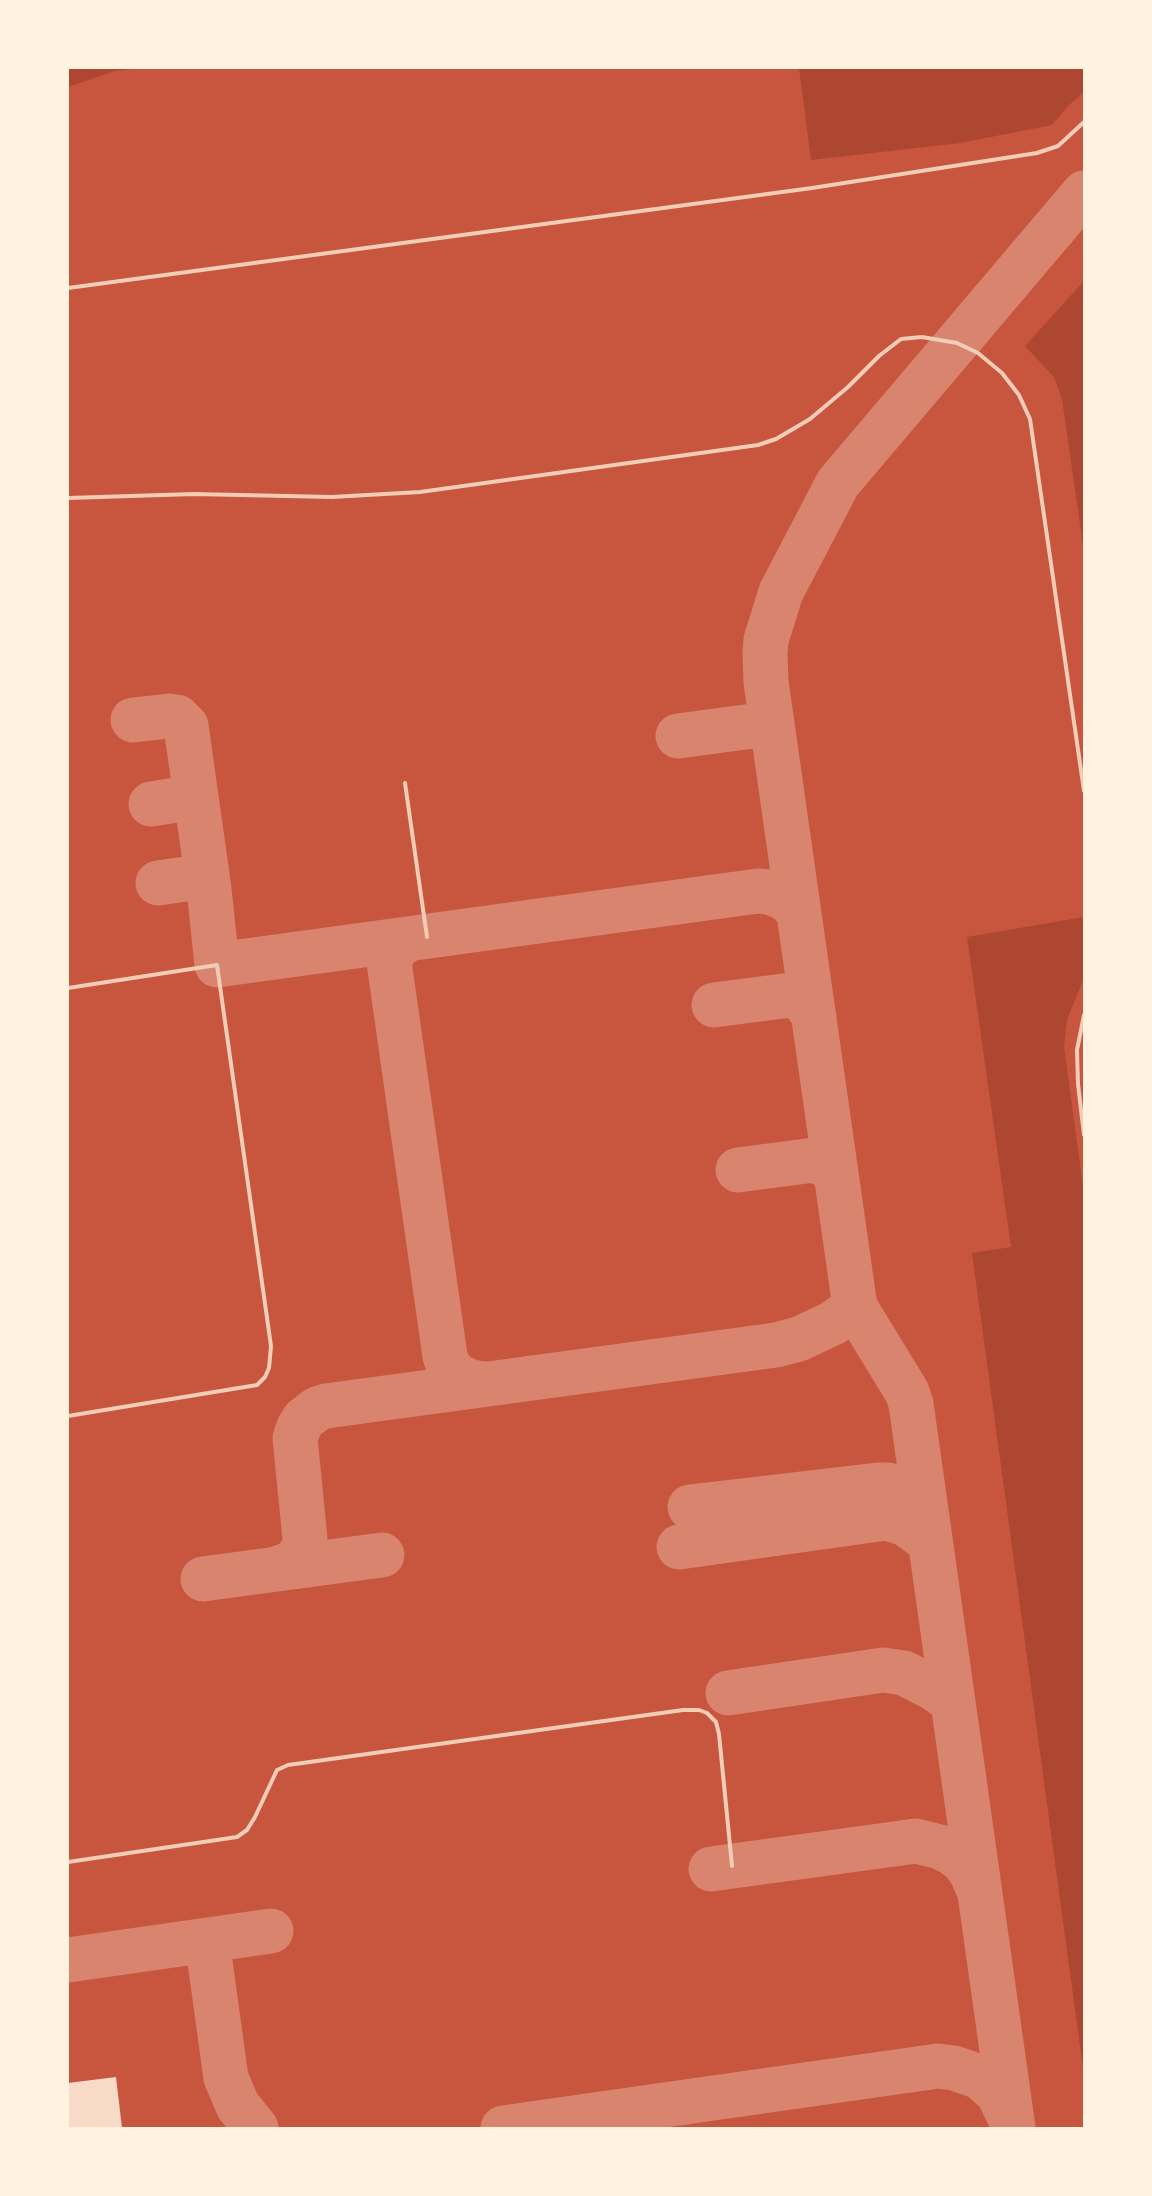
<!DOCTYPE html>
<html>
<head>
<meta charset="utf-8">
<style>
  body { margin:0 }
  #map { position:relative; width:1152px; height:2196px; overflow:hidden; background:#c8553d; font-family:"Work Sans",sans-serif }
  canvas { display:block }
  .frame { position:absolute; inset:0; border:69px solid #fff3e0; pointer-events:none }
</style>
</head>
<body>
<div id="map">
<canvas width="1152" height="2196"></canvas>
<div class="frame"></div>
</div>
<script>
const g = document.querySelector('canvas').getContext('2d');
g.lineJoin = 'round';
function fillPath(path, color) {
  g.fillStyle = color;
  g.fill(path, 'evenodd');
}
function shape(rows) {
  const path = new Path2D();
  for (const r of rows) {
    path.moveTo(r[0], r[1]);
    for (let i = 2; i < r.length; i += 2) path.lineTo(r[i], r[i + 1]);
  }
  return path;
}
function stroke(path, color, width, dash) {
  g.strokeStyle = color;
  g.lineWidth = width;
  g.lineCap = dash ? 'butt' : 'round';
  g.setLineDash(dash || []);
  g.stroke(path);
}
const green = shape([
  [68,68,139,68,115,71,68,87],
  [799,68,1084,68,1084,92,1069,105,1052,125,960,143,811,160],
  [1084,281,1084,552,1062,399,1054,377,1025,346],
  [1084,917,1084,978,1067,1020,1064,1046,1084,1194,1084,2075,972,1253,1011,1247,967,937]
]);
const taxiway = shape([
  [133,720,169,716,177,717,186,726,209,889,217,965,758,891,769,892,780,896,790,902,799,913],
  [678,736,753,726,773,731],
  [151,804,177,800,186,802,192,805,198,814],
  [158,883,192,878,201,881,209,889],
  [408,940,397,946,389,962,445,1356,448,1365,457,1376,471,1382,483,1384],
  [714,1005,791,995,804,1001,814,1016],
  [738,1170,814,1160,826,1165,836,1174],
  [690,1507,878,1485,888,1485,904,1490,925,1510],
  [679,1547,886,1518,906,1524,930,1542],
  [277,1569,382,1555],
  [203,1579,277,1569,292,1563,299,1556,304,1547,305,1539,295,1438,299,1427,304,1419,317,1409,326,1406,776,1345,799,1339,833,1323,855,1307],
  [728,1693,883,1670,904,1673,935,1689,952,1701],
  [711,1869,916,1841,940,1847,952,1853,963,1861,972,1874,979,1891],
  [207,1940,226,2078,238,2106,256,2128],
  [68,1960,271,1931],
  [503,2128,938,2066,954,2068,980,2077,998,2093,1011,2120],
  [1013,2128,911,1404,907,1392,855,1307,766,682,765,653,766,640,781,592,838,483,1084,193]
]);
const building = shape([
  [116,2077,122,2128,68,2128,68,2083]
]);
const service = shape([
  [68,288,812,188,1037,153,1058,146,1084,122],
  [68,498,194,494,332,497,420,492,758,445,776,439,810,419,848,387,879,356,901,339,922,337,957,343,978,353,1002,373,1019,395,1030,419,1084,791],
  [405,783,427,937],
  [68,988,217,965,271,1346,269,1368,265,1377,257,1385,68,1416],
  [1084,1015,1077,1050,1078,1084,1084,1135],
  [68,1862,237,1837,247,1830,255,1817,277,1770,288,1765,683,1710,699,1710,707,1713,716,1722,719,1734,732,1866]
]);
fillPath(green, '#ae4732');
stroke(taxiway, '#d8846e', 45);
fillPath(building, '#f7dbc8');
stroke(service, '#f1ccb7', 4);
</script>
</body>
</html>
